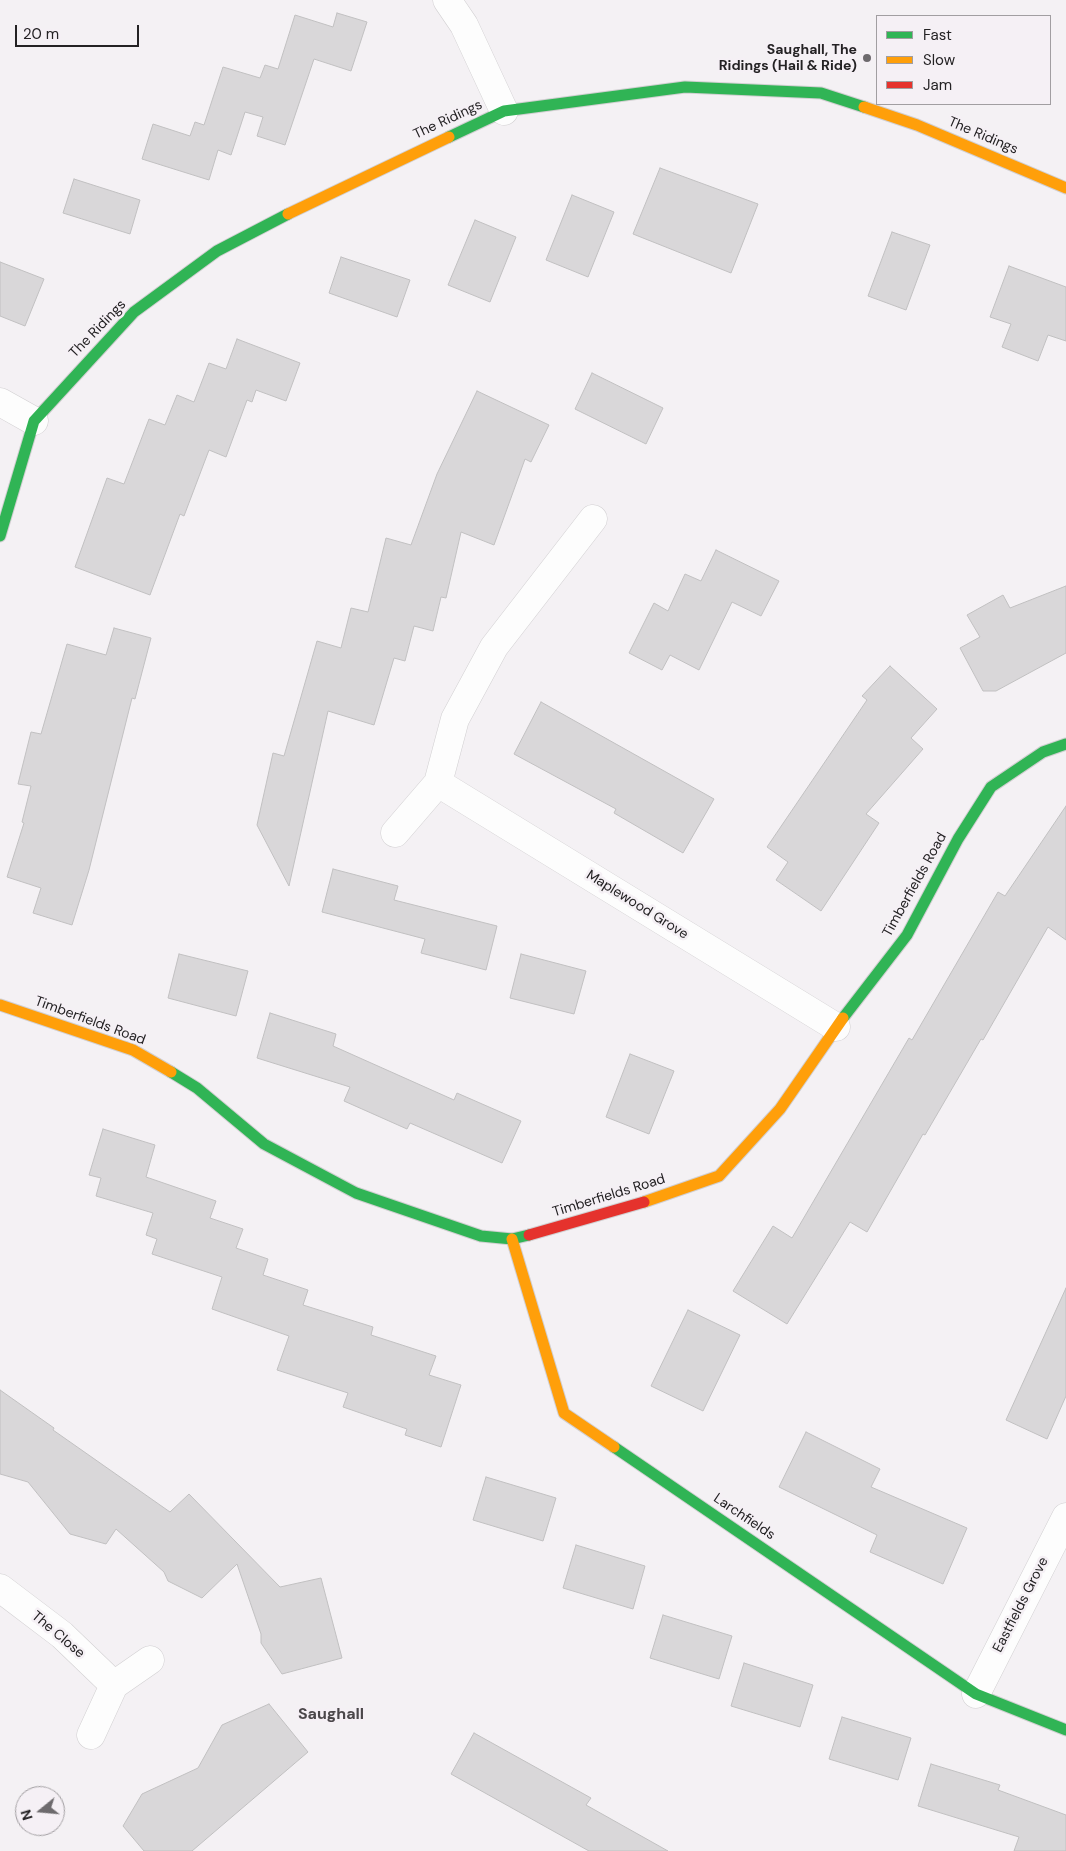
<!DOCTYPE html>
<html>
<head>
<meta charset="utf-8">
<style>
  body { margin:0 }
  #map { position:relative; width:1066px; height:1851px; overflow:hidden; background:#f4f1f4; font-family:"DM Sans",sans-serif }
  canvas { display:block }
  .legend { position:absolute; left:876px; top:15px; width:175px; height:90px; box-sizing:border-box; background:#f5f0f5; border:1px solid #a19ea1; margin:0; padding:6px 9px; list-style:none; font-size:15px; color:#242224 }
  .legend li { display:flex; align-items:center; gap:10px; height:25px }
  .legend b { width:25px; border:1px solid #a19ea1 }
  .north { position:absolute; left:15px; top:1786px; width:50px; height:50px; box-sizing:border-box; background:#f5f0f5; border:1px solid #a19ea1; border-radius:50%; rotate:253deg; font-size:14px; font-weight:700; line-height:20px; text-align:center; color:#242224 }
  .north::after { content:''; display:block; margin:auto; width:18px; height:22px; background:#6d6a6d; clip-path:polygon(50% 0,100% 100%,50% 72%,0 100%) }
  .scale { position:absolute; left:15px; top:25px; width:124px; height:22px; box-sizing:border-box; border:2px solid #242224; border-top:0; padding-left:6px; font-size:15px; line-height:18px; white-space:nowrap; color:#242224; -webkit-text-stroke:4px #f5f0f5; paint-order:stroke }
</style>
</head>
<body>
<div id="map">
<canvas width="1066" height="1851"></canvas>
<ul class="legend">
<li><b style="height:6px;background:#30b455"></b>Fast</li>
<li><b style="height:6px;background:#ff9f0a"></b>Slow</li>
<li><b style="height:6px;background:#e5322d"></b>Jam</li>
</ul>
<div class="north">N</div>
<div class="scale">20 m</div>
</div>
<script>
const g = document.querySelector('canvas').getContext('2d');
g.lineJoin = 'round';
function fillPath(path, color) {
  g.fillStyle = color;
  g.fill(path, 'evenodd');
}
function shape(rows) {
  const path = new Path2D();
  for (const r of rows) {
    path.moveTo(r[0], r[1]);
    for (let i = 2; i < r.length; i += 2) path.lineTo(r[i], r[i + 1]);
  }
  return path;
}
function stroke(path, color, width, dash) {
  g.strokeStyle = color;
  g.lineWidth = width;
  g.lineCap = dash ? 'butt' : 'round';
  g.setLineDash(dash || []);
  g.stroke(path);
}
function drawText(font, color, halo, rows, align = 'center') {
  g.font = font + ' "DM Sans",sans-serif';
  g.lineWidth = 5;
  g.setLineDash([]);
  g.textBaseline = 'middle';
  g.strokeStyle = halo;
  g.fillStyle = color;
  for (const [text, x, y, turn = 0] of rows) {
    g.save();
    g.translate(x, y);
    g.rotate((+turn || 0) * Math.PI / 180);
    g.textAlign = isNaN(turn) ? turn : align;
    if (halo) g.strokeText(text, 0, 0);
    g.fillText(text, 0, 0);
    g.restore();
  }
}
const building = shape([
  [337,13,367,22,351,71,314,59,285,145,257,136,263,117,245,112,231,155,218,150,209,180,142,159,153,124,190,136,195,122,204,125,223,67,260,78,265,65,278,69,295,15,333,27,337,13],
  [660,168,758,204,731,273,633,234,660,168],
  [74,179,140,200,130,234,63,213,74,179],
  [572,195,614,212,588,277,546,260,572,195],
  [475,220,516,237,490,302,448,285,475,220],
  [892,232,930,245,906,310,868,296,892,232],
  [341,257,410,280,397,317,329,293,341,257],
  [0,262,44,279,25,326,0,316,0,262],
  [1009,266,1066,287,1066,341,1048,335,1038,361,1002,347,1011,324,990,317,1009,266],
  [237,339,300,363,286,401,256,390,252,402,247,400,226,457,209,450,184,516,180,514,150,595,75,567,107,478,124,484,149,419,165,425,177,395,194,402,209,363,226,369,237,339],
  [592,373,663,408,646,444,575,409,592,373],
  [477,391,549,425,531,462,525,459,494,545,461,532,446,598,441,597,433,631,414,626,405,661,394,658,374,725,328,711,289,886,257,825,273,753,284,756,317,641,341,648,351,608,368,612,386,538,411,545,437,474,477,391],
  [716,550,779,581,761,616,732,602,699,670,670,655,662,670,629,653,654,603,668,611,685,574,701,581,716,550],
  [1066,586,1066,653,996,691,983,691,960,648,980,637,967,615,1003,595,1010,608,1066,586],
  [114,628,151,638,135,699,132,698,89,870,72,925,33,913,41,888,7,877,24,823,22,822,31,786,18,784,31,732,41,734,67,644,106,655,114,628],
  [890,666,937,709,911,738,923,749,866,814,879,823,821,911,776,880,788,862,767,847,867,700,862,696,890,666],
  [541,702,714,799,683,853,614,813,616,809,514,754,541,702],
  [1066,806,1066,940,1048,927,983,1040,981,1039,925,1135,923,1134,867,1232,850,1222,787,1324,733,1291,773,1226,792,1238,909,1038,912,1040,998,892,1005,896,1066,806],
  [333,869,398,886,394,900,497,926,486,970,421,953,425,939,322,912,333,869],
  [179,954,248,971,236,1016,168,998,179,954],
  [521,954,586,971,574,1014,510,998,521,954],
  [270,1013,336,1034,333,1046,454,1100,457,1093,521,1121,502,1163,410,1123,407,1129,344,1101,350,1087,257,1058,270,1013],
  [630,1054,674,1071,649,1134,606,1117,630,1054],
  [103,1129,155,1145,146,1177,216,1201,210,1218,243,1229,236,1248,268,1259,263,1275,308,1290,303,1305,373,1327,371,1335,436,1356,429,1375,461,1385,441,1447,405,1435,407,1429,343,1407,348,1393,277,1370,289,1336,212,1309,222,1277,152,1254,157,1239,146,1235,153,1213,96,1196,101,1178,89,1175,103,1129],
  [1066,1288,1066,1396,1047,1439,1006,1420,1066,1288],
  [688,1310,740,1335,703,1411,651,1386,688,1310],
  [0,1390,54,1428,53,1430,170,1512,189,1494,280,1587,321,1578,342,1658,282,1674,261,1643,261,1634,237,1564,202,1598,168,1581,164,1572,116,1529,106,1544,70,1534,28,1482,0,1474,0,1390],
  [806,1432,880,1469,871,1487,967,1528,943,1584,870,1552,877,1535,779,1487,806,1432],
  [486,1477,556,1498,543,1541,473,1520,486,1477],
  [576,1545,645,1566,633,1609,563,1588,576,1545],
  [663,1615,732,1636,719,1679,650,1658,663,1615],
  [744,1663,813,1685,800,1727,731,1706,744,1663],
  [269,1704,308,1752,192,1851,144,1851,123,1826,142,1794,198,1768,222,1725,269,1704],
  [842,1717,911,1738,898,1780,829,1759,842,1717],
  [474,1733,591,1798,586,1805,668,1851,589,1851,451,1774,474,1733],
  [931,1764,1000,1785,998,1790,1066,1815,1066,1851,1014,1851,1019,1837,918,1806,931,1764]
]);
const street = shape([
  [447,0,464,25,504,111],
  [0,402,34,421],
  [593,519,494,647,455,719,438,783,836,1027],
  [395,833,438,783],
  [0,1588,62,1635,114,1685,150,1660],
  [976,1694,1066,1517],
  [91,1735,114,1685]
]);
const fast = shape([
  [449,137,504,111,685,87,821,93,864,107],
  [0,536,34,421,134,312,217,251,288,214],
  [843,1018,907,935,958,839,991,787,1043,752,1066,744],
  [171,1072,197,1088,264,1144,356,1193,481,1236,512,1239,529,1235],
  [614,1447,976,1694,1066,1730]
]);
const slow = shape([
  [864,107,917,125,1066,188],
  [288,214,449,137],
  [0,1005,133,1050,171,1072],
  [644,1202,719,1176,780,1109,843,1018],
  [512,1239,564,1413,614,1447]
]);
const jam = shape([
  [529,1235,644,1202]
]);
const markers = [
  [867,58,5,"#6d6a6d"]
];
const poiNames = [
  ["Saughall, The",857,50],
  ["Ridings (Hail & Ride)",857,66]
];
const streetNames = [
  ["The Ridings",448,120,-25],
  ["The Ridings",983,136,23],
  ["The Ridings",98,329,-46],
  ["Timberfields Road",915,885,-61],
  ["Maplewood Grove",637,905,32],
  ["Timberfields Road",90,1021,20],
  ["Timberfields Road",609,1196,-17],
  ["Larchfields",744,1517,34],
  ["Eastfields Grove",1021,1605,-63],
  ["The Close",58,1635,40]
];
const quarterNames = [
  ["Saughall",331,1715]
];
fillPath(building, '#d9d7d9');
stroke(building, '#c1c0c1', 1);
stroke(street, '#d1cfd1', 29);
stroke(fast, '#d1cfd1', 13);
stroke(slow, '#d1cfd1', 13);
stroke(jam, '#d1cfd1', 13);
stroke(street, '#fdfdfd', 28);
stroke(fast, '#30b455', 11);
stroke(slow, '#ff9f0a', 11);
stroke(jam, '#e5322d', 11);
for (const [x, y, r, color] of markers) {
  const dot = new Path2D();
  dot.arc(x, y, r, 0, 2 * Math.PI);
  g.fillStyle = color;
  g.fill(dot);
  stroke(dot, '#f5f0f5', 2);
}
drawText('bold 14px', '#242224', '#f5f0f5', poiNames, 'right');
drawText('14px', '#242224', '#f5f0f5', streetNames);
drawText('bold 16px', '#4b474a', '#f5f0f5', quarterNames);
</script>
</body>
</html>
